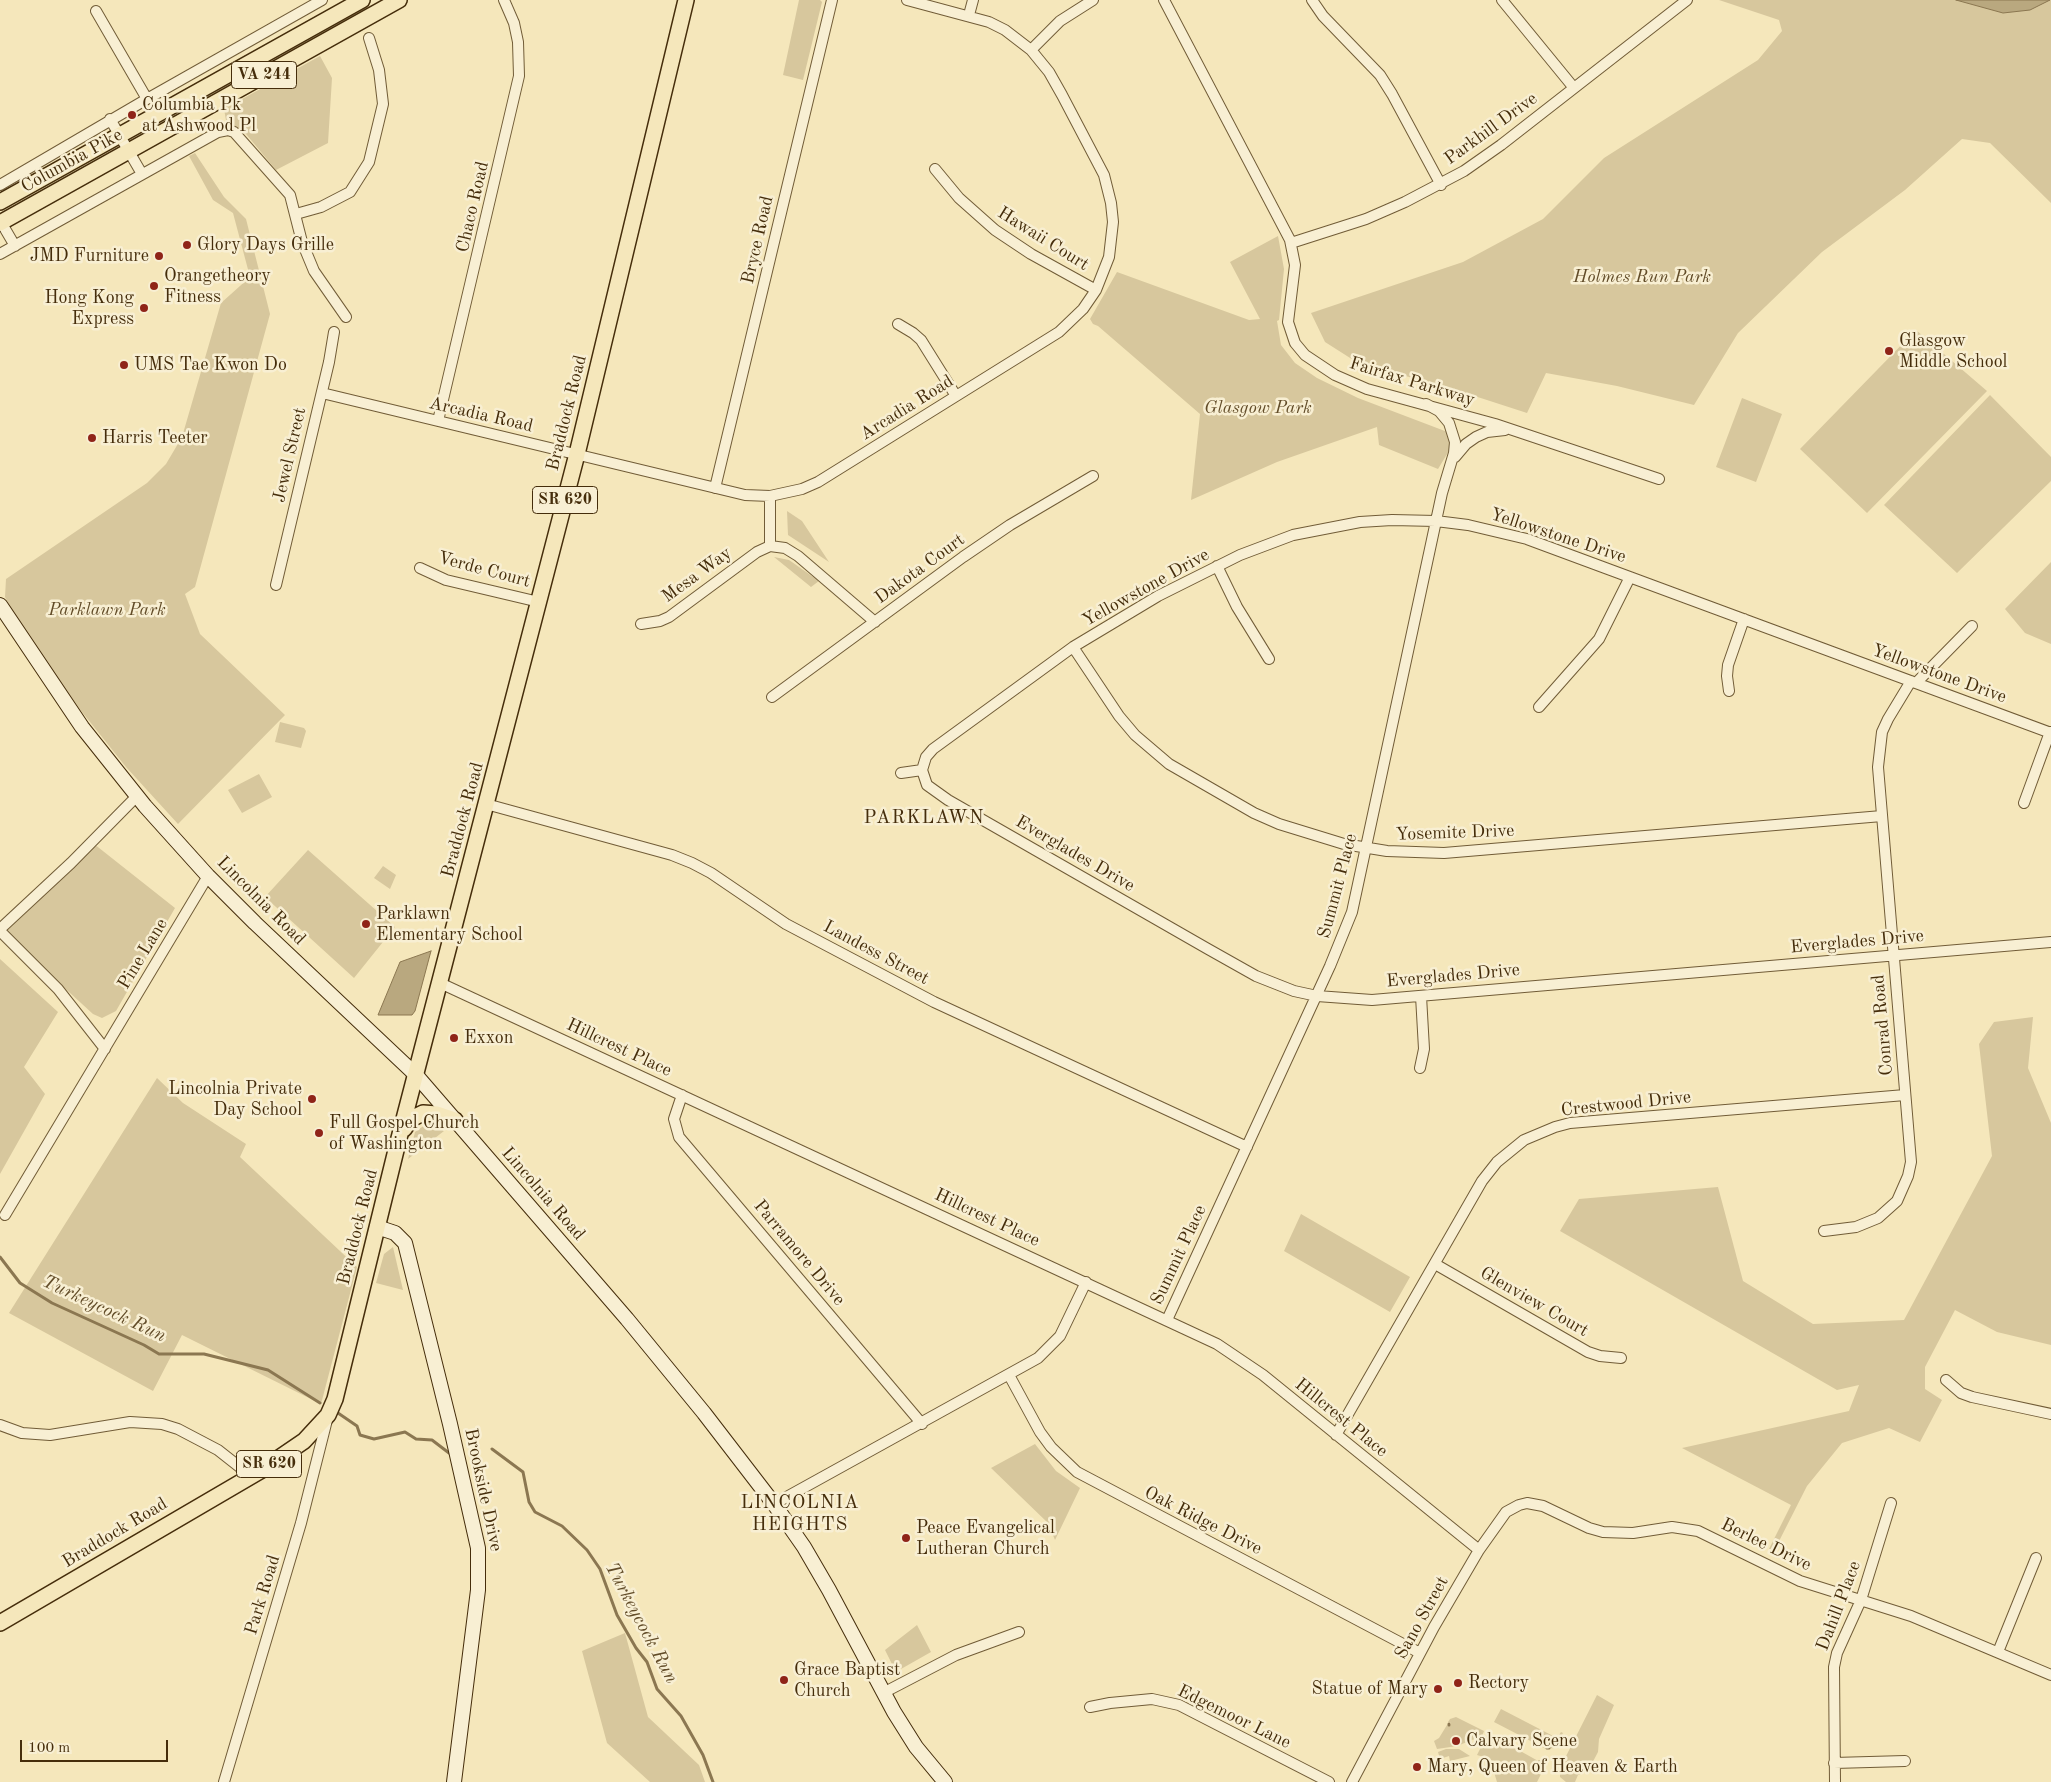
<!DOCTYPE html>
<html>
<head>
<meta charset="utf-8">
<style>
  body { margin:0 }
  #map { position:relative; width:2051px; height:1782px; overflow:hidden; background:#f5e7bb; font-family:"Old Standard TT",serif }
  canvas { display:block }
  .scale { position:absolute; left:20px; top:1740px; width:148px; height:22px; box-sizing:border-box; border:2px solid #452d0b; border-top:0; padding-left:6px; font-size:15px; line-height:18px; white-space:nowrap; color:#452d0b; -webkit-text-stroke:4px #f8efd3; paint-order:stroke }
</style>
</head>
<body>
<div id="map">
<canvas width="2051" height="1782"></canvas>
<div class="scale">100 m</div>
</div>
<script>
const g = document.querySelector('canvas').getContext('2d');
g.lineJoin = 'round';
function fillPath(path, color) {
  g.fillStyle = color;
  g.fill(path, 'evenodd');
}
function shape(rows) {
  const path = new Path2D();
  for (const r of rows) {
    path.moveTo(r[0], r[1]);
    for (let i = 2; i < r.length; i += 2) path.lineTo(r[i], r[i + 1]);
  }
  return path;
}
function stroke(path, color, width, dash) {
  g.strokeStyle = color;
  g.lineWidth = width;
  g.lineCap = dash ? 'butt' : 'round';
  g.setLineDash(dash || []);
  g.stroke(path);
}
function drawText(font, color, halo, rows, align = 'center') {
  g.font = font + ' "Old Standard TT",serif';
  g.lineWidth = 5;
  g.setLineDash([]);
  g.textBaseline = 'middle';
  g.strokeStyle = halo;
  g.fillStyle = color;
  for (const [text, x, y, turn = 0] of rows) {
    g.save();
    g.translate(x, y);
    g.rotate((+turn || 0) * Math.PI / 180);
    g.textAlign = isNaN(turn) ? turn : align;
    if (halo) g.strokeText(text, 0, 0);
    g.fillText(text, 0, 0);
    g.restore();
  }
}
const green = shape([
  [799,0,820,0,822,2,803,80,783,75],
  [1719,0,2051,0,2051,203,1990,143,1962,139,1905,190,1822,252,1738,333,1694,405,1617,386,1546,373,1527,413,1453,389,1358,363,1325,342,1311,313,1463,262,1543,219,1604,158,1758,60,1782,31,1779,20],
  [320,56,332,78,328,143,276,170,246,134,227,126,224,109],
  [195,153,224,197,246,219,270,314,195,587,185,594,200,634,285,715,178,824,126,767,78,707,14,615,5,597,6,579,147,483,166,464,182,437,221,303,250,277,233,213,213,200,189,156],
  [1278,236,1284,269,1279,320,1277,321,1281,345,1295,363,1317,378,1358,398,1458,436,1438,469,1379,445,1377,427,1277,462,1191,500,1200,414,1098,326,1093,324,1090,319,1117,272,1249,320,1260,319,1230,262],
  [1916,330,1987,391,1867,513,1800,449],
  [1990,395,2051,457,2051,481,1957,573,1884,505],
  [1742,398,1782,414,1756,482,1716,467],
  [787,511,802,521,829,562,788,535],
  [774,557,789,560,819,581,811,587],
  [2051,562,2051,644,2025,633,2005,609],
  [280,722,304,728,306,731,301,748,275,742],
  [259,774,272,797,242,813,228,790],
  [89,840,175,908,116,1011,102,1018,93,1014,0,929],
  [308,850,395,927,354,978,265,897],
  [383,866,396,875,390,889,374,878],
  [0,959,58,1012,24,1067,45,1094,0,1174],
  [2033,1017,2028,1068,2051,1123,2051,1345,1997,1332,1955,1310,1925,1367,1925,1389,1942,1400,1920,1442,1889,1428,1842,1443,1807,1486,1774,1551,1769,1549,1791,1505,1682,1448,1849,1411,1859,1385,1837,1390,1560,1231,1579,1199,1718,1187,1743,1281,1813,1324,1904,1320,1992,1156,1979,1044,1994,1022],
  [157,1078,183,1103,246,1144,240,1157,357,1267,321,1404,182,1335,153,1391,9,1313],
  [429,1122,444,1131,408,1159,415,1132],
  [1301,1214,1410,1277,1390,1312,1284,1251],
  [393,1247,403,1290,376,1283,384,1254],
  [1035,1444,1056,1471,1080,1488,1055,1540,1048,1523,991,1468],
  [917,1625,931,1652,901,1669,892,1664,885,1650],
  [625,1633,648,1717,699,1765,705,1782,650,1782,607,1743,582,1651],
  [1597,1695,1614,1705,1599,1739,1598,1752,1588,1771,1578,1775,1575,1782,1566,1782,1560,1777,1560,1768],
  [1501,1709,1557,1738,1561,1732,1563,1733,1554,1748,1546,1749,1494,1722],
  [1456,1717,1484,1731,1482,1736,1457,1746,1437,1749,1434,1741,1439,1738,1447,1725,1450,1726,1451,1723,1448,1722,1450,1719],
  [1488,1733,1540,1762,1542,1772,1537,1782,1497,1782,1490,1759,1477,1755],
  [1446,1749,1459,1749,1470,1756,1450,1761,1449,1756,1440,1759,1438,1752]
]);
const water = shape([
  [1956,0,2050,0,2030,10,2003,13,1956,0],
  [431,951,415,1011,412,1015,378,1015,400,962,431,951]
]);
const stream = shape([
  [0,1257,20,1283,52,1303,144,1345,159,1354,204,1354,268,1370,320,1403],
  [338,1413,357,1426,360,1435,374,1439,405,1432,416,1439,432,1440,449,1453],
  [492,1449,523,1472,529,1502,535,1512,562,1526,587,1550,600,1569,617,1615,636,1648,647,1662,657,1689,681,1716,703,1755,713,1782],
  [1449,1725,1449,1724],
  [1547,1748,1549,1748],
  [1539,1762,1540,1764]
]);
const street = shape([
  [1164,0,1290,240,1295,265,1288,322,1295,343,1305,355,1335,375,1367,389,1495,424,1659,479],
  [1312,0,1323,16,1380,75,1392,94,1441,185],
  [1502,0,1574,88],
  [96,11,147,99],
  [969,15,973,0],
  [1031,50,1060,21,1093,0],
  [110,119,142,174],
  [935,169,959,198,995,230,1031,254,1096,290],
  [0,185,147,99,322,0],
  [296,214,321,207,350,192,369,162,383,104,379,70,369,38],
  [1,222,15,246],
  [1291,243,1366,219,1405,202,1464,171,1501,145,1687,0],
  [0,254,218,132,228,130,234,132,290,195,302,242,314,271,346,317],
  [898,324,913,333,921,340,956,396],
  [322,393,745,495,770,496,802,489,818,482,1059,332,1083,309,1096,290,1109,257,1113,222,1111,203,1104,175,1062,95,1049,72,1031,50,1005,30,989,22,907,0],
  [438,421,519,76,518,42,514,23,504,0],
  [1455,457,1466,444,1476,437,1487,432,1505,430],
  [715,488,832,0],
  [770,496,770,546],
  [1217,566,1237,607,1269,659],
  [420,568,446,580,539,602],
  [276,585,329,362,334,332],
  [641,624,660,621,669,617,757,552,770,546,785,548,798,556,875,622],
  [1073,647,1119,716,1135,735,1169,764,1254,813,1279,824,1344,844,1387,851,1444,853,1882,816],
  [1916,683,1972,626],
  [1729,691,1727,676,1728,665,1744,619],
  [772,697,963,557,1010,525,1093,476],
  [1539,707,1599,639,1630,577],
  [2051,733,1527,539,1468,525,1436,521,1392,520,1360,522,1293,535,1240,555,1158,596,1073,647,933,749,926,757,922,770,927,785,948,800,1208,949,1256,976,1294,991,1317,996,1372,1000,2051,942],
  [901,773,922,770],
  [2024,803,2050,732],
  [486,804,672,855,692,863,711,873,786,924,934,1002,1247,1147],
  [0,929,71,863,137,796],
  [0,931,58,989,105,1049],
  [440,983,1217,1344,1263,1375,1479,1550],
  [1420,1068,1424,1049,1421,996],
  [682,1095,674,1119,679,1137,922,1424],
  [5,1215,208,876],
  [1824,1231,1856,1227,1878,1218,1897,1201,1908,1176,1911,1162,1878,767,1882,732,1888,719,1911,681],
  [1435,1264,1588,1352,1600,1356,1621,1358],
  [1167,1320,1330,966,1352,912,1442,493,1454,453,1455,442,1449,423,1439,411,1426,404],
  [1009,1375,1040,1432,1051,1447,1077,1472,1420,1653],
  [1946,1380,1961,1393,1972,1397,2051,1414],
  [0,1425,22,1433,50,1435,130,1422,162,1424,178,1429,218,1450,251,1476],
  [1336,1435,1482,1181,1497,1162,1524,1140,1555,1127,1570,1123,1905,1095],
  [774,1504,1038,1358,1060,1336,1086,1282],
  [1998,1652,2036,1558],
  [883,1693,956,1655,1019,1632],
  [1090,1707,1110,1703,1152,1699,1179,1705,1329,1782],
  [1834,1763,1905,1761],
  [224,1782,301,1523,328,1416],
  [1352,1782,1434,1627,1479,1550,1506,1512,1519,1505,1527,1503,1543,1506,1589,1528,1603,1532,1633,1533,1672,1527,1698,1531,1800,1581,1911,1616,2051,1675],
  [1835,1782,1834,1667,1837,1653,1861,1600,1891,1503]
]);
const secondary = shape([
  [0,605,82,727,145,806,208,876,255,923,416,1075,627,1319,704,1413,774,1504,804,1547,829,1590,894,1712,916,1747,945,1782],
  [377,1227,395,1233,405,1243,450,1424,478,1548,478,1590,454,1782]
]);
const primary = shape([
  [0,202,362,0],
  [0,223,399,0],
  [404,1129,411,1119,423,1113,437,1114,455,1120],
  [0,1623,260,1471,304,1441,328,1415,335,1399,398,1142,577,454,686,0]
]);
const markers = [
  [132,115,5,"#8f2418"],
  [187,245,5,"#8f2418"],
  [159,256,5,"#8f2418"],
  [154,286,5,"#8f2418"],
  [144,308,5,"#8f2418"],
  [1889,351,5,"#8f2418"],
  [124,365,5,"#8f2418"],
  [92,438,5,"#8f2418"],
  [366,924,5,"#8f2418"],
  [454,1038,5,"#8f2418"],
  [312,1099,5,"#8f2418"],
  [319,1133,5,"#8f2418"],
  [906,1538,5,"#8f2418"],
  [784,1680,5,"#8f2418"],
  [1458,1683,5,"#8f2418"],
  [1438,1689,5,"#8f2418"],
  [1456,1741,5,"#8f2418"],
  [1417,1767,5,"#8f2418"]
];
const shields = [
  [264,75,65],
  [565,500,65],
  [269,1464,65]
];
const shieldNames = [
  ["VA 244",264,75],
  ["SR 620",565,500],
  ["SR 620",269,1464]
];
const poiNames = [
  ["Columbia Pk",142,105],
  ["at Ashwood Pl",142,126],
  ["Glory Days Grille",197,245],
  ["JMD Furniture",149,256,"right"],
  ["Orangetheory",164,276],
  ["Fitness",164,297],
  ["Hong Kong",134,298,"right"],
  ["Express",134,319,"right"],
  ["Glasgow",1899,341],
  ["Middle School",1899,362],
  ["UMS Tae Kwon Do",134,365],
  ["Harris Teeter",102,438],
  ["Parklawn",376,914],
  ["Elementary School",376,935],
  ["Exxon",464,1038],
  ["Lincolnia Private",302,1089,"right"],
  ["Day School",302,1110,"right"],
  ["Full Gospel Church",329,1123],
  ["of Washington",329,1144],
  ["Peace Evangelical",916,1528],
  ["Lutheran Church",916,1549],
  ["Grace Baptist",794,1670],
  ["Church",794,1691],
  ["Rectory",1468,1683],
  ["Statue of Mary",1428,1689,"right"],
  ["Calvary Scene",1466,1741],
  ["Mary, Queen of Heaven & Earth",1427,1767]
];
const streetNames = [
  ["Parkhill Drive",1491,129,-36],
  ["Columbia Pike",72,161,-29],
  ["Chaco Road",473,207,-77],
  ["Hawaii Court",1043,239,32],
  ["Bryce Road",758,240,-77],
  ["Fairfax Parkway",1412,382,17],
  ["Arcadia Road",907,408,-32],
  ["Braddock Road",567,413,-76],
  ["Arcadia Road",481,415,13],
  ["Jewel Street",290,455,-77],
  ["Yellowstone Drive",1558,536,18],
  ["Dakota Court",920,569,-36],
  ["Verde Court",484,570,15],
  ["Mesa Way",697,575,-36],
  ["Yellowstone Drive",1146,588,-29],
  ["Yellowstone Drive",1939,674,20],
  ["Braddock Road",463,820,-75],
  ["Yosemite Drive",1455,833,-2],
  ["Everglades Drive",1075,854,30],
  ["Summit Place",1338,886,-75],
  ["Lincolnia Road",261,901,45],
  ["Everglades Drive",1857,942,-5],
  ["Landess Street",876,953,28],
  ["Pine Lane",143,954,-59],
  ["Everglades Drive",1453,976,-5],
  ["Conrad Road",1883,1025,-95],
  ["Hillcrest Place",619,1048,25],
  ["Crestwood Drive",1626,1104,-6],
  ["Lincolnia Road",543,1194,49],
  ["Hillcrest Place",987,1218,25],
  ["Braddock Road",358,1227,-76],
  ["Parramore Drive",799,1253,50],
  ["Summit Place",1179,1255,-65],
  ["Glenview Court",1534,1302,30],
  ["Hillcrest Place",1341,1418,39],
  ["Brookside Drive",483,1490,78],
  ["Oak Ridge Drive",1203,1521,27],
  ["Braddock Road",115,1533,-31],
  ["Berlee Drive",1766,1545,26],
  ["Park Road",263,1595,-73],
  ["Dahill Place",1839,1606,-69],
  ["Sano Street",1422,1618,-61],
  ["Edgemoor Lane",1234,1717,26]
];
const parkNames = [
  ["Holmes Run Park",1642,277],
  ["Glasgow Park",1258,408],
  ["Parklawn Park",107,610]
];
const neighbourhoodNames = [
  ["PARKLAWN",924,818],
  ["LINCOLNIA",800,1503],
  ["HEIGHTS",800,1525]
];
const waterNames = [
  ["Turkeycock Run",104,1309,25],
  ["Turkeycock Run",641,1623,62]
];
fillPath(green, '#d7c79d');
fillPath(water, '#b9a87f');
stroke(water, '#8b7751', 1);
stroke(stream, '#8b7751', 3);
stroke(street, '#715c37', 12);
stroke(secondary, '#452d0b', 16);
stroke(primary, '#452d0b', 18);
stroke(street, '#f8efd3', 10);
stroke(secondary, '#f8efd3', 14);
stroke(primary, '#f5e7bb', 15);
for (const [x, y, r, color] of markers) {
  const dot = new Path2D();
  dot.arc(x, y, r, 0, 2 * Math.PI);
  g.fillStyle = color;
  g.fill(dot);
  stroke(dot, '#f8efd3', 2);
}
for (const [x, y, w] of shields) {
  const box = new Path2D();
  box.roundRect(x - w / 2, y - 13.5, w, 27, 4);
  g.fillStyle = '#f8efd3';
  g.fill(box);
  stroke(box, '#452d0b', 1);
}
drawText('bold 16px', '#452d0b', null, shieldNames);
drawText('18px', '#452d0b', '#f8efd3', poiNames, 'left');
drawText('18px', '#452d0b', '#f8efd3', streetNames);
drawText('italic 18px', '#624c28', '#f8efd3', parkNames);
g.letterSpacing = '1px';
drawText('19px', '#452d0b', '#f8efd3', neighbourhoodNames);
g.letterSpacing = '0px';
drawText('italic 19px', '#624c28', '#f8efd3', waterNames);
</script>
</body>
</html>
